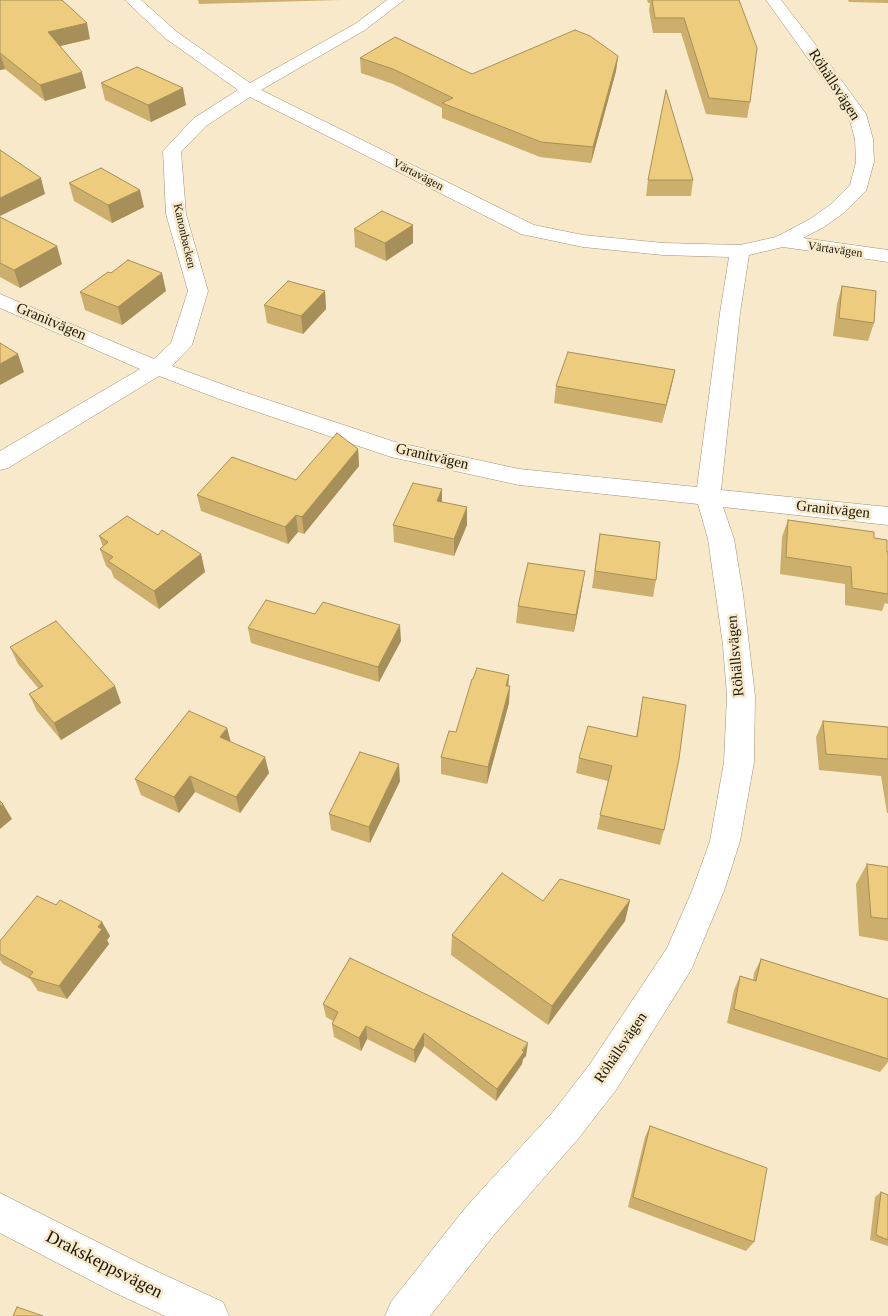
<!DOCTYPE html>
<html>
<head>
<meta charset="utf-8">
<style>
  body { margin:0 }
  canvas { display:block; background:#f7e9c9 }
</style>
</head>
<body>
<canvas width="888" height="1316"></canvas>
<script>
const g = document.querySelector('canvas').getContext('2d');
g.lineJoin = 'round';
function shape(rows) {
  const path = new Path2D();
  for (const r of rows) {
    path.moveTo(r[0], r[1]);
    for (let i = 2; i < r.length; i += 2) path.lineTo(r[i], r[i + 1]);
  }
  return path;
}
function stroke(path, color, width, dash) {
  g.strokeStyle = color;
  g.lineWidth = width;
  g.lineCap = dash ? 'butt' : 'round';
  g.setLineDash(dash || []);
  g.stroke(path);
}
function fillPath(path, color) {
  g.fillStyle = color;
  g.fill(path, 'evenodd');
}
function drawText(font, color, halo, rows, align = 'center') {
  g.font = font + ' "Times New Roman",serif';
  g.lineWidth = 5;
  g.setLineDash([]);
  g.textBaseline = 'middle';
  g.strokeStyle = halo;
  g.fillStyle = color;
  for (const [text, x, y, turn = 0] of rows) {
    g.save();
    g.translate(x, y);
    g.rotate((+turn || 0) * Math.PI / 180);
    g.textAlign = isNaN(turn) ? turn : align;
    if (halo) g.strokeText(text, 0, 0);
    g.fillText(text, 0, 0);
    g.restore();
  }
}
const minor = shape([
  [125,0,141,0,177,32,250,83,355,24,387,0,404,0,365,30,261,90,534,225,583,235,663,243,740,245,776,237,810,219,831,204,850,185,856,162,855,139,848,114,766,0,781,0,815,44,866,114,873,139,874,162,866,191,845,212,824,227,803,238,888,250,888,262,783,247,749,255,740,313,721,490,888,507,888,525,723,507,734,539,743,594,755,696,754,762,740,841,724,891,691,970,616,1090,578,1139,494,1235,430,1316,385,1316,391,1302,466,1207,552,1113,590,1064,667,948,692,891,710,841,724,762,727,696,723,645,708,539,698,504,519,485,391,457,219,399,159,376,8,468,0,470,0,451,140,369,0,308,0,294,154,359,171,343,188,291,166,214,163,151,194,118,238,90,165,38,125,0],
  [250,97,521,234,583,247,663,255,729,257,720,313,697,487,519,469,395,442,235,389,172,366,192,345,208,291,186,214,181,152,206,126,250,97]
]);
const tertiary = shape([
  [0,1193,141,1264,223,1302,229,1316,165,1316,113,1292,0,1233,0,1193]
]);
const wall = shape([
  [0,0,90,39,60,46,86,88,45,101,5,69,0,70],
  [198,0,341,0,199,4],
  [647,0,739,0,750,102,747,118,706,114,681,33,653,33,649,10,650,3,648,3],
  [848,0,888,0,888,3,849,2],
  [618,56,616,71,591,163,540,157,442,118,442,108,393,84,361,73,360,58,472,74],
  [101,83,186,105,151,122,105,100],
  [648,180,693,180,691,196,646,196],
  [69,183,144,207,112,223,74,201],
  [0,217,62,264,20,288,0,277],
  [354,229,413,243,386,261,355,247],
  [111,273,166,291,122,325,85,310,80,292],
  [842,286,874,323,868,341,833,336,837,304],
  [325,291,326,309,303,334,267,323,264,305],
  [675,370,671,388,662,423,554,403,556,386],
  [358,449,359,466,304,534,298,532,288,544,201,511,197,495,296,480],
  [442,502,467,525,454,556,394,542,393,525],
  [788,520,874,538,888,552,888,604,885,603,882,611,845,605,845,584,780,574,782,537],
  [600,534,656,580,653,597,592,588],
  [158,535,201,554,205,572,159,609,114,578,111,570,106,566,100,549,103,547,99,536],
  [582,589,574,632,516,623,518,606],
  [248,628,401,641,379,682,251,643],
  [10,647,121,703,61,740,37,711,29,694,39,689,18,664],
  [508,686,509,703,487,784,441,774,441,757,456,732],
  [643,697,664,830,660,845,597,829,608,781,576,773,579,758,636,737],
  [823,721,888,727,888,813,887,813,881,776,819,770,816,737],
  [227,728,231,742,269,773,240,813,195,792,179,813,141,795,135,779],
  [400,781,370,843,331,830,329,814],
  [867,864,888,867,888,941,859,936,856,884],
  [630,900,625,921,548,1025,451,955,452,935,543,901],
  [56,905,102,922,110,936,107,940,109,944,67,999,38,991,30,979,3,964,0,960,0,941],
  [761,959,888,999,888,1062,880,1072,727,1023,734,990,740,976,753,980,754,973],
  [323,1004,526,1056,523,1059,522,1064,496,1101,424,1046,415,1063,367,1039,361,1051,334,1037,332,1024,333,1021,326,1017],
  [650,1126,754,1242,746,1251,628,1207,645,1137],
  [881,1192,888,1195,888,1246,870,1240,875,1197]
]);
const shadedWall = shape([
  [87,23,90,39,52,48,48,32],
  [0,53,5,69,0,70],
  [618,56,616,71,591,163,593,147],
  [82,72,86,88,45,101,40,85],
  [183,88,186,105,151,122,148,105],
  [41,178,45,194,0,216,0,198],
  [140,190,144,207,112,223,108,205],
  [413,225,413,243,386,261,385,243],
  [57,246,62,264,20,288,14,270],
  [162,273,166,291,122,325,118,307],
  [325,291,326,309,303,334,301,316],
  [18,354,24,372,0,385,0,364],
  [675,370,671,388,662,423,666,405],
  [358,449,359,466,304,534,302,517],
  [442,489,442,507,437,501],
  [467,507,467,525,454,556,454,539],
  [296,515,298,532,288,544,285,527],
  [201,554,205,572,159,609,154,591],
  [585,571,582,589,574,632,576,615],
  [400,625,401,641,379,682,378,667],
  [509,675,508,692,506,686],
  [115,686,121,703,61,740,54,723],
  [510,686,509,703,487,784,488,767],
  [227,728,231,744,220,737],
  [265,757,269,773,240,813,236,797],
  [399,764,400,781,370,843,369,827],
  [190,776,195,792,179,813,174,797],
  [3,804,12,819,0,829,0,806],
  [630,900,625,921,548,1025,552,1006],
  [102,922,110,936,107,940,109,944,67,999,59,986],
  [366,1026,367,1039,361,1051,359,1038],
  [424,1033,424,1046,415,1063,414,1050],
  [528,1043,526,1056,523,1059,522,1064,496,1101,497,1089]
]);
const building = shape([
  [0,0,62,0,87,23,48,32,82,72,40,85,0,53,0,0],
  [652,0,739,0,757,48,750,102,709,98,684,18,655,18,652,0],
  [575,30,590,36,618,56,593,147,541,142,442,103,453,98,393,69,360,58,395,37,472,74,575,30],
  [137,67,183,88,148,105,101,83,137,67],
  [666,90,693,180,648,180,666,90],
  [0,150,6,154,41,178,0,198,0,150],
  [101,168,140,190,108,205,69,183,101,168],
  [382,211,413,225,385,243,354,229,382,211],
  [0,217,57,246,14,270,0,263,0,217],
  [128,260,162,273,118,307,80,292,108,272,111,273,128,260],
  [288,281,325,291,301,316,264,305,288,281],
  [842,286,876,291,874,323,839,318,842,286],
  [0,343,18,354,0,364,0,343],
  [568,352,675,370,666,405,556,386,568,352],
  [337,433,358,449,302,517,296,515,285,527,197,495,232,457,296,480,337,433],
  [413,483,442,489,437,501,467,507,454,539,393,525,413,483],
  [127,516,158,535,162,530,201,554,154,591,108,561,113,557,100,549,108,542,99,536,127,516],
  [788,520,874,532,874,538,887,540,887,552,888,552,888,594,852,588,851,567,786,557,788,520],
  [600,534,660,542,656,580,595,571,600,534],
  [528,563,585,571,576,615,518,606,528,563],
  [266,600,315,614,323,602,400,625,378,667,248,628,266,600],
  [56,621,115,686,54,723,29,694,43,686,10,647,56,621],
  [477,668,509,675,506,686,510,686,488,767,441,757,449,731,456,732,472,679,473,679,477,668],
  [643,697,686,705,679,759,664,830,600,815,612,766,579,758,588,726,637,737,643,697],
  [189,711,227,728,220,737,265,757,236,797,190,776,174,797,135,779,189,711],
  [823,721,888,727,888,759,826,754,823,721],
  [360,752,399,764,369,827,329,814,360,752],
  [0,801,3,804,0,806,0,801],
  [867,864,888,867,888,919,871,917,867,864],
  [502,873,543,901,560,879,630,900,552,1006,452,935,502,873],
  [37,896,56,905,60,900,102,922,98,927,102,929,59,986,29,977,33,972,0,954,0,941,37,896],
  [350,958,528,1043,522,1050,524,1052,497,1089,424,1033,414,1050,366,1026,359,1038,332,1024,338,1012,323,1004,350,958],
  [761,959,888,999,888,1059,734,1009,740,976,756,981,761,959],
  [650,1126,767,1168,754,1242,633,1197,650,1126],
  [881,1192,888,1195,888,1240,876,1235,881,1192],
  [17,1307,43,1316,13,1316,17,1307]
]);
const farStreetnames = [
  ["Värtavägen",418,175,27],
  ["Kanonbacken",184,236,77],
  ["Värtavägen",835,250,8]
];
const streetNames = [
  ["Röhällsvägen",834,85,57],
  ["Granitvägen",51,322,23],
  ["Granitvägen",432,457,13],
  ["Granitvägen",833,510,6],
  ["Röhällsvägen",736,656,-95],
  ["Röhällsvägen",621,1048,-56]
];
const nearStreetnames = [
  ["Drakskeppsvägen",104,1265,27]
];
stroke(minor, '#9f9274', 1);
stroke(tertiary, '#9f9274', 1);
fillPath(minor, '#fff');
fillPath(tertiary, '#fff');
fillPath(wall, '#ccaf6c');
fillPath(shadedWall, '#a68f58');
fillPath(building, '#edcc7e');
stroke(building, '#a68f58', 1);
drawText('12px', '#1a1509', '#f7e9c9', farStreetnames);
drawText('15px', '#1a1509', '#f7e9c9', streetNames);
drawText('18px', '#1a1509', '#f7e9c9', nearStreetnames);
</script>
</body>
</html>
